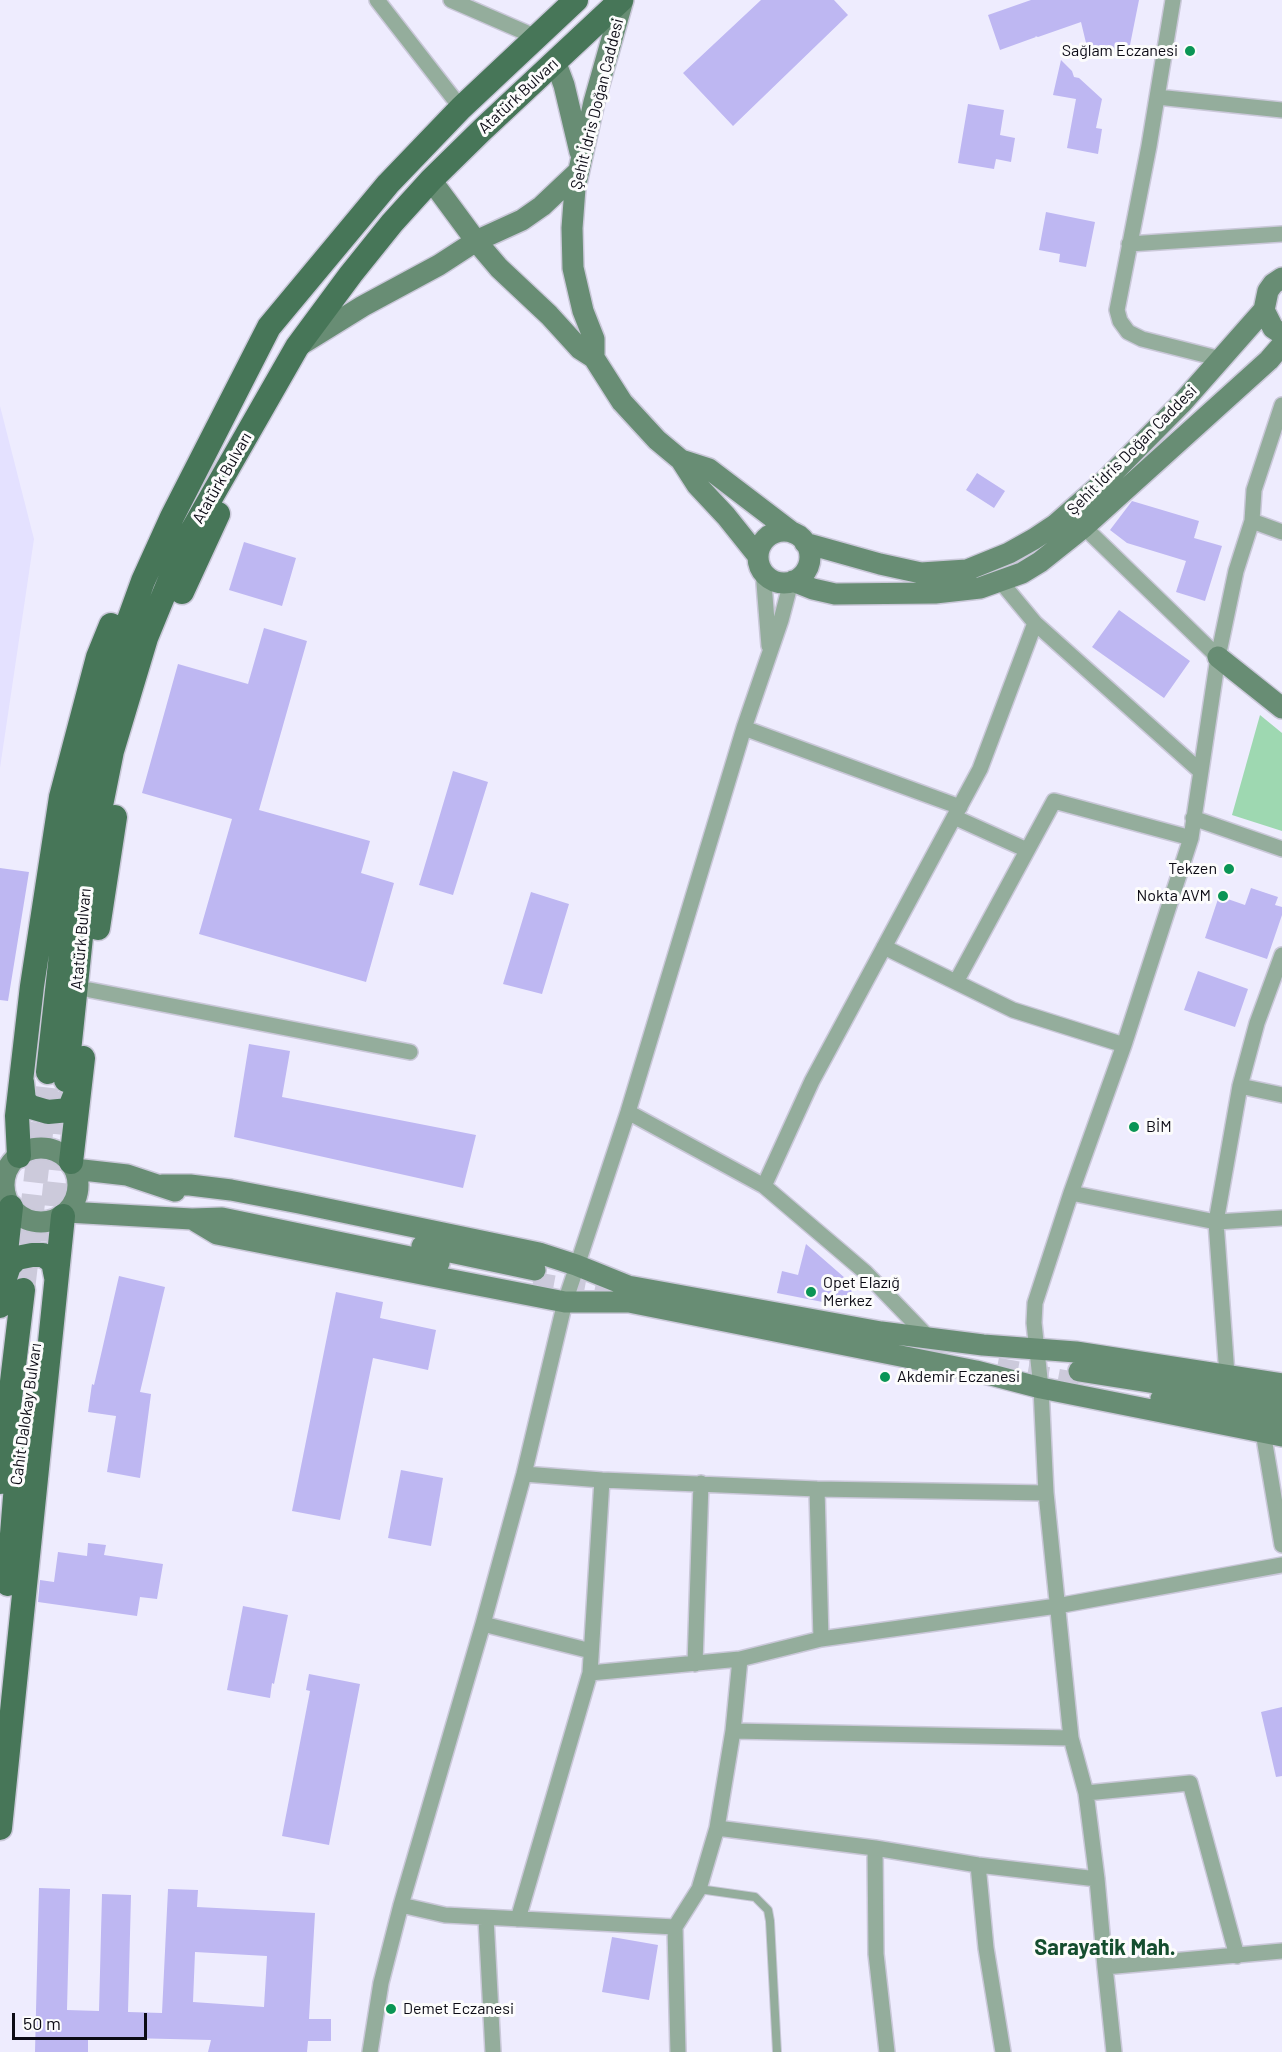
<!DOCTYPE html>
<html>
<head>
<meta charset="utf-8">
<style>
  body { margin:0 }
  #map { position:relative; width:1282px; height:2052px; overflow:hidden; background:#eeecfe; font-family:Barlow,sans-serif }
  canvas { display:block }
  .scale { position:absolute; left:12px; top:2013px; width:135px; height:27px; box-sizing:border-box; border:3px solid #0c0b15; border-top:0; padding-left:8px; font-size:18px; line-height:21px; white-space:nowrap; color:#0c0b15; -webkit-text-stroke:4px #fcfcfc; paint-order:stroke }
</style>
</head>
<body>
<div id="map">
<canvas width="1282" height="2052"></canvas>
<div class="scale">50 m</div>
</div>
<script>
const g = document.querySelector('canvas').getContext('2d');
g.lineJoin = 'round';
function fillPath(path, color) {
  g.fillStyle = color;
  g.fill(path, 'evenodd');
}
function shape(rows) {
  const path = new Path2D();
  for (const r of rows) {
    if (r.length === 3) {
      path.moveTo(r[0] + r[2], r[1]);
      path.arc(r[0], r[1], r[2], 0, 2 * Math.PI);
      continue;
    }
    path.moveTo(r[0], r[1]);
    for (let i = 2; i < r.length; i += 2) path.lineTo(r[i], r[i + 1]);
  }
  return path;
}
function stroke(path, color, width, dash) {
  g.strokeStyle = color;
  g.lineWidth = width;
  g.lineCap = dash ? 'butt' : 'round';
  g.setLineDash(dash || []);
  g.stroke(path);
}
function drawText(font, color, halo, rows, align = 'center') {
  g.font = font + ' Barlow,sans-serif';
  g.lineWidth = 6;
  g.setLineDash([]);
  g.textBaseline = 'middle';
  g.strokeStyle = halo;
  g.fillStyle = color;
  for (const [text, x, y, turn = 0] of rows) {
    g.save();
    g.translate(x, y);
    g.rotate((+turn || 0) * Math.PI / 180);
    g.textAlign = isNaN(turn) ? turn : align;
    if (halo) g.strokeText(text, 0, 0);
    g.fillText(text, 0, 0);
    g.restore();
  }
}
const built = shape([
  [0,406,34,539,0,768]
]);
const green = shape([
  [1260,715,1282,733,1282,831,1232,815]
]);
const building = shape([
  [761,0,834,0,848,15,733,126,683,73],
  [1031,0,1139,0,1128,55,1087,47,1081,22,1038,37,1035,36,1036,37,1000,50,988,15],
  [1061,60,1072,71,1074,77,1079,78,1102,99,1096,128,1102,129,1098,154,1067,148,1076,99,1053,95],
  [968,104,1004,110,1000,135,1015,138,1011,162,996,159,994,169,958,163],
  [1046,212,1095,222,1086,267,1059,262,1060,254,1039,250],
  [977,473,1005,491,994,508,966,490],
  [1132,501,1199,521,1194,538,1222,546,1205,601,1176,592,1186,561,1127,543,1110,530],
  [244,542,296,558,282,606,229,590],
  [1119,610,1190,661,1164,698,1092,647],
  [264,628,307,641,259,810,370,841,361,873,394,883,366,982,199,934,232,819,142,793,178,664,248,684],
  [453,771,488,782,453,895,419,885],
  [0,868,29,872,8,1001,0,1000],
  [1251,888,1278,897,1275,905,1282,907,1282,915,1267,959,1205,938,1219,896,1245,905],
  [531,892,569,904,542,994,503,984],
  [1198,971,1248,989,1235,1027,1184,1010],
  [249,1044,290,1051,282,1097,476,1135,463,1188,234,1137],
  [806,1244,853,1285,848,1307,777,1293,782,1271,798,1275],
  [119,1276,165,1287,140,1392,151,1394,140,1478,107,1472,116,1416,88,1412,92,1384,94,1385],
  [336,1292,383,1302,380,1318,436,1330,428,1370,373,1358,340,1520,292,1511],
  [401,1470,443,1478,431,1546,388,1538],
  [88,1543,106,1545,104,1555,163,1564,157,1599,140,1597,137,1616,38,1602,40,1580,54,1582,58,1552,87,1556],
  [243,1606,288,1615,274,1684,272,1683,270,1698,227,1690],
  [309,1674,360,1684,329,1845,282,1836,310,1691,306,1690],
  [1282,1707,1282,1776,1276,1777,1261,1712],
  [39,1888,70,1889,67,2010,99,2011,102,1894,131,1895,128,2012,162,2013,168,1889,198,1890,197,1907,315,1913,309,2019,331,2019,331,2041,308,2041,307,2052,208,2052,211,2040,88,2037,88,2052,35,2052],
  [195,1952,267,1956,264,2007,193,2002],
  [612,1937,658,1945,649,2000,602,1992]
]);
const secondaryTunnel = shape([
  [533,1282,609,1296],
  [997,1368,1078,1383]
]);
const primaryTunnel = shape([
  [49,1242,65,1092],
  [23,1290,48,1072]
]);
const lane = shape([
  [699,1889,755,1897,768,1910,770,1921,777,2052]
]);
const street = shape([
  [377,0,461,108],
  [451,0,536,37],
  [1173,0,1149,146,1117,310,1120,321,1128,332,1142,339,1221,359],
  [1157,97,1282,110],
  [1129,244,1282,234],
  [1252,521,1282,532],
  [1084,527,1218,657],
  [763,571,769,646],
  [1001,582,1035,623,1200,771],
  [744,728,960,807],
  [954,817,1027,850],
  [1193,818,1282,849],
  [884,947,1013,1010,1124,1045],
  [956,982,1054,801,1191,838],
  [90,990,410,1052],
  [1240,1086,1282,1095],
  [628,1112,764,1186],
  [1071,1193,1216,1222,1282,1218],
  [930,1339,865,1272,764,1186,812,1081,980,769,1035,623],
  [1227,1375,1216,1222,1240,1086,1257,1023,1282,955],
  [1263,1432,1282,1545],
  [524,1474,602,1480,817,1489,1046,1493],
  [817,1489,821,1639],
  [483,1624,591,1651],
  [695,1664,701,1483],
  [590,1673,740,1659,821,1639,1057,1606,1282,1565],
  [733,1731,1071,1738],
  [1086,1793,1190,1783,1237,1956],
  [717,1828,875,1848,978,1865,1097,1879],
  [875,1848,876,1954,887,2052],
  [978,1865,986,1948,1003,2052],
  [401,1905,445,1915,675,1927,678,2052],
  [486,1918,493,2052],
  [518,1919,590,1673,602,1480],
  [675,1927,699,1889,717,1828,733,1731,740,1659],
  [1105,1967,1097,1879,1086,1793,1071,1738,1046,1493,1041,1388,1034,1323,1035,1303,1071,1193,1124,1045,1191,838,1218,657,1236,571,1252,521,1254,490,1282,405],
  [370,2052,381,1983,401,1905,483,1624,524,1474,565,1302,628,1112,744,728,781,620,791,582],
  [1114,2052,1105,1967,1282,1951]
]);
const secondary = shape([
  [623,0,594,102,575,188,572,228,573,268,583,311,594,339,594,358,622,402,657,440,681,460,697,485,726,516,758,556],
  [555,61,564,85,580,152],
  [431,180,476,241,499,268,549,315,580,349,594,358],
  [1282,278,1273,284,1268,291,1264,310,1273,328,1282,334],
  [300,345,363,306,439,265,476,241,522,220,542,206,578,172],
  [681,460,709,469,793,533],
  [784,557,26],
  [805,543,880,564,921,573,967,570,1009,553,1034,539,1055,525,1107,479,1181,404,1264,310],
  [793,581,813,589,835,594,935,593,980,588,1022,573,1040,562,1084,527,1269,360,1282,345],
  [1218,657,1282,708],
  [41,1185,37],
  [74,1169,127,1175,175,1191],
  [162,1185,190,1185,231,1190,299,1203,539,1253,576,1265,628,1286,881,1332,983,1345,1076,1352,1282,1384],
  [67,1212,192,1219,222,1218,439,1263],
  [192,1219,217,1234,319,1254,565,1302,629,1302,976,1371,1041,1388,1282,1436],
  [422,1246,535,1270],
  [1079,1371,1282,1403],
  [1161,1398,1282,1419]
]);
const primary = shape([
  [182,592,218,514],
  [98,928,115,817],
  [48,1072,72,855,90,768,118,650,143,581,172,517,269,327,388,184,461,108,576,0],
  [66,1080,88,870,112,751,146,638,185,543,297,347,351,274,392,223,431,180,482,130,621,0],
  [22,1082,24,1101,31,1107,48,1112,69,1110,77,1090],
  [19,1156,17,1116,32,986,61,797,98,657,111,625],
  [71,1162,83,1058],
  [4,1281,9,1266,17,1258,32,1255,43,1255,53,1262,56,1277],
  [0,1306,11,1207],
  [0,1482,23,1290],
  [8,1584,15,1497,23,1440],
  [0,1828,63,1216]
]);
const markers = [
  [1190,51,6,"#0a9555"],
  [1229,869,6,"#0a9555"],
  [1223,896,6,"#0a9555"],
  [1134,1127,6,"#0a9555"],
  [811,1292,6,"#0a9555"],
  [885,1377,6,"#0a9555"],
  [391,2009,6,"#0a9555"]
];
const poiNames = [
  ["Sağlam Eczanesi",1178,51,"right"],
  ["Tekzen",1217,869,"right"],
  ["Nokta AVM",1211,896,"right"],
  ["BİM",1146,1127],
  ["Opet Elazığ",823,1283],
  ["Merkez",823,1301],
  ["Akdemir Eczanesi",897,1377],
  ["Demet Eczanesi",403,2009]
];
const streetNames = [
  ["Atatürk Bulvarı",518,96,-43],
  ["Şehit İdris Doğan Caddesi",597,104,-76],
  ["Şehit İdris Doğan Caddesi",1132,450,-45],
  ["Atatürk Bulvarı",222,478,-60],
  ["Atatürk Bulvarı",81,939,-85],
  ["Cahit Dalokay Bulvarı",26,1414,-82]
];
const districtNames = [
  ["Sarayatik Mah.",1105,1948]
];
fillPath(built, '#e4e1ff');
fillPath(green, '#9ed8b1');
fillPath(building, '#beb7f2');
stroke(secondaryTunnel, '#cccadb', 21, [21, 10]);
stroke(primaryTunnel, '#cccadb', 24, [24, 12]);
stroke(lane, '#cac8d9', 10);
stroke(street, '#cac8d9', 18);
stroke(secondary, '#cac8d9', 24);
stroke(primary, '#cac8d9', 27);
stroke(lane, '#94ad9c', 8);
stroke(street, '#94ad9c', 15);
stroke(secondary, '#688d74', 21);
stroke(primary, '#477658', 24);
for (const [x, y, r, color] of markers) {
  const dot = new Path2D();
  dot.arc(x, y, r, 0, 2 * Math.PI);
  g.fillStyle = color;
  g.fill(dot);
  stroke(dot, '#fcfcfc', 2);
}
drawText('16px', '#0c0b15', '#fcfcfc', poiNames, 'left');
drawText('16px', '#0c0b15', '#fcfcfc', streetNames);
drawText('bold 22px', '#154e2f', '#fcfcfc', districtNames);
</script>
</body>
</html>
